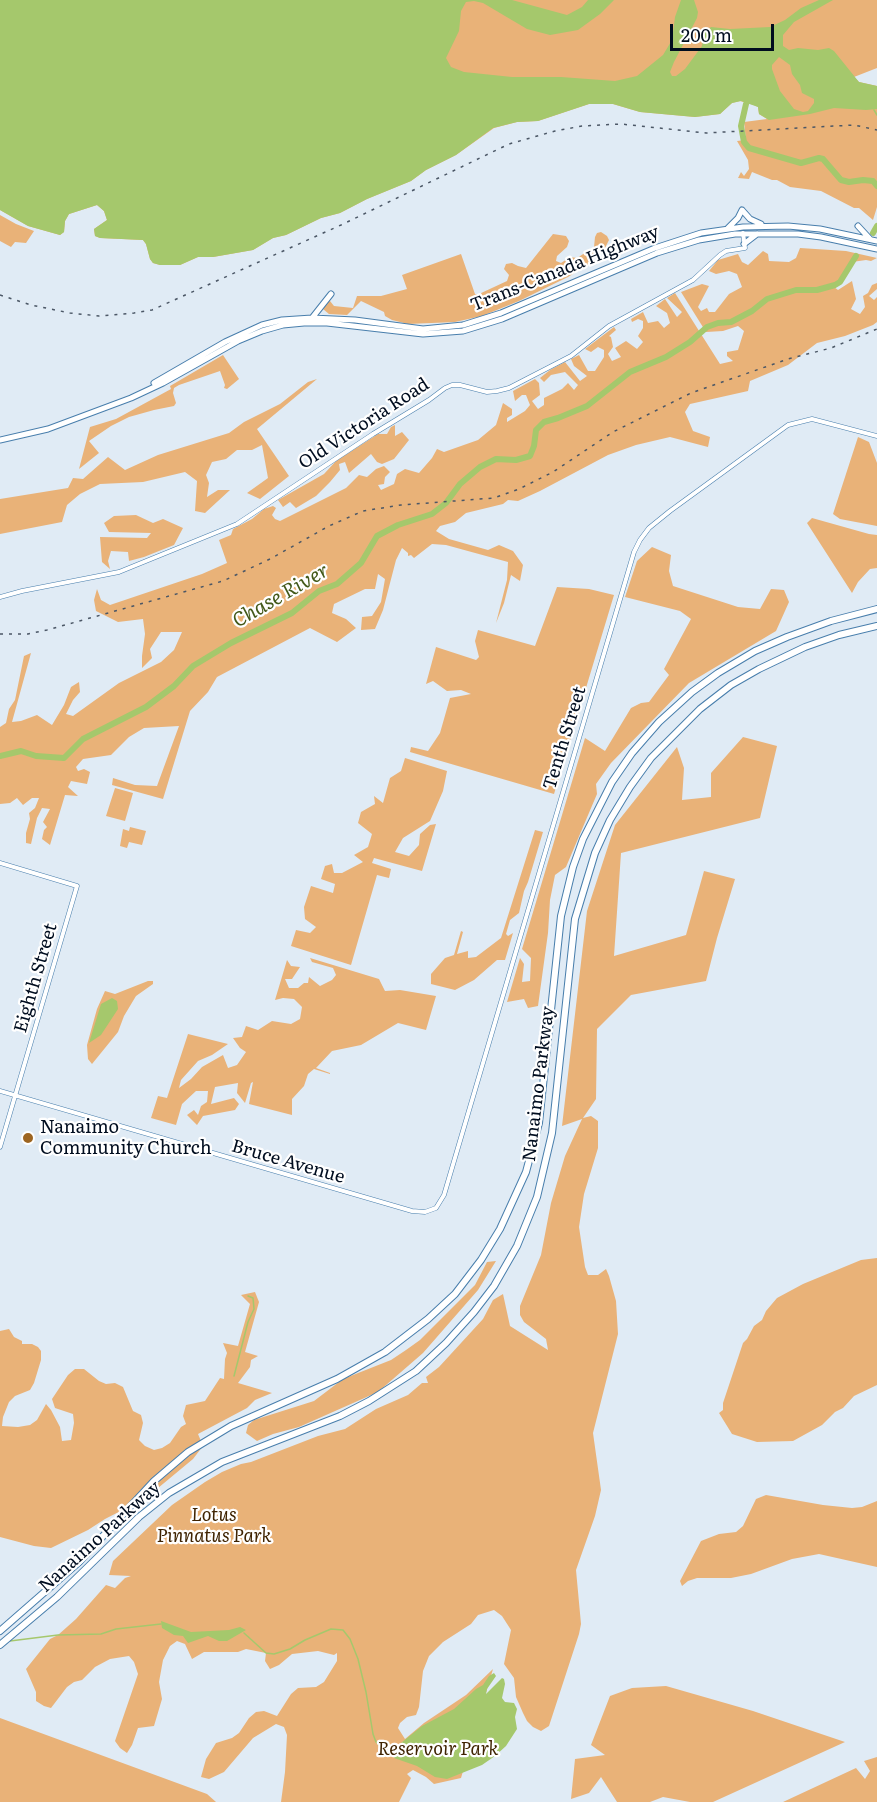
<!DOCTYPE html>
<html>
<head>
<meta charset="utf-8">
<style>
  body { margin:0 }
  #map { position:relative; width:877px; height:1802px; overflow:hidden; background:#e0ebf5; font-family:Literata,serif }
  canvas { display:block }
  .scale { position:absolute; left:670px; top:24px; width:104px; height:27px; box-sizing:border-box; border:3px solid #000d1f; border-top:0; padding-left:8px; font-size:18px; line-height:21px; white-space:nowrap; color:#000d1f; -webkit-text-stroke:4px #fff; paint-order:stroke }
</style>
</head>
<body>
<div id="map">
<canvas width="877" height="1802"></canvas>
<div class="scale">200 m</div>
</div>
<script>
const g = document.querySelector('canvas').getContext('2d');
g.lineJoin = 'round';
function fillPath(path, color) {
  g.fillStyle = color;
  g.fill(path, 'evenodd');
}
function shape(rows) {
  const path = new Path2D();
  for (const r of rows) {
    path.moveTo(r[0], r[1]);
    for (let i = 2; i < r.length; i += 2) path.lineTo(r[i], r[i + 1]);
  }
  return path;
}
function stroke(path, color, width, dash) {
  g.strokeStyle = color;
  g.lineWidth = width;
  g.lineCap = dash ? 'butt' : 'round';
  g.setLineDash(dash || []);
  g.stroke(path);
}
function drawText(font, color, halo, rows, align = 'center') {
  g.font = font + ' Literata,serif';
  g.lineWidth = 4.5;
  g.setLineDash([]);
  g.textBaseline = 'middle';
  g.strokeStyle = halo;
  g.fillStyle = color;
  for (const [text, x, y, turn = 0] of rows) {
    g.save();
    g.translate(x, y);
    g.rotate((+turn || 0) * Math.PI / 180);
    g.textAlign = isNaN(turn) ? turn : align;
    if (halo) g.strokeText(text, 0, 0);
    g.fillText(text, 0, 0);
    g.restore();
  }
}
const green = shape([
  [0,0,877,0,877,68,854,77,859,82,877,86,877,207,873,220,859,208,854,208,821,191,790,187,777,180,772,180,752,172,749,179,738,178,741,172,744,176,749,169,748,160,737,141,746,140,744,122,767,119,759,114,758,107,754,105,740,101,732,103,720,114,695,117,640,112,613,104,589,104,538,121,517,122,494,128,456,155,426,170,411,181,367,199,340,213,321,218,286,235,273,238,253,250,213,257,198,257,180,265,160,265,153,263,150,259,146,244,143,240,100,238,95,236,94,229,107,220,104,211,97,205,69,214,65,221,64,232,60,235,28,226,0,210],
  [0,215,16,224,34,231,26,243,15,242,11,247,0,241],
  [601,232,607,236,609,240,605,248,597,253,589,264,568,277,519,301,482,316,455,322,408,324,392,320,385,316,384,312,361,301,347,315,329,314,323,309,328,302,330,301,334,306,353,308,357,296,381,296,407,289,402,275,461,254,475,294,479,294,507,281,509,275,504,269,506,264,512,263,518,266,526,268,553,234,566,236,569,241,567,247,557,256,556,261,561,263,570,257,577,258,594,247,595,237,597,233],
  [800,248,846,251,877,258,871,261,866,260,852,262,834,287,838,290,852,281,856,299,851,309,860,314,865,307,863,296,868,293,872,285,877,283,877,289,869,296,874,300,877,297,877,322,873,325,845,336,817,343,788,365,750,381,748,391,690,404,685,412,693,431,710,437,708,447,670,437,636,445,608,455,540,491,518,501,508,500,503,504,466,513,455,522,440,526,436,531,449,539,488,550,499,545,513,551,523,565,520,581,511,575,504,603,496,623,507,580,508,562,446,545,432,544,414,558,411,555,408,556,408,553,402,548,396,560,383,610,375,629,361,630,362,617,372,616,381,602,385,579,378,574,375,589,365,589,334,604,332,613,346,619,356,628,337,642,310,628,217,677,208,692,190,711,163,799,112,785,113,778,135,785,157,786,179,726,144,728,129,737,111,755,83,759,76,767,78,771,84,769,90,772,87,784,71,781,68,787,78,796,65,795,50,845,42,839,44,830,47,827,43,822,50,809,42,808,37,818,31,844,26,843,26,833,30,819,29,813,35,808,39,798,32,798,23,805,17,798,10,803,0,804,0,727,6,723,9,709,15,700,24,656,31,653,12,722,21,721,37,715,52,725,64,705,71,687,79,682,80,692,73,700,66,714,73,716,119,683,161,662,174,650,182,632,161,632,150,649,152,658,142,668,142,656,145,634,143,619,118,622,96,611,94,600,97,589,101,600,110,605,202,574,227,563,219,540,231,535,233,529,252,519,264,509,273,506,276,508,272,515,275,519,280,521,346,488,359,475,367,477,376,469,384,466,390,472,385,477,384,484,378,485,381,490,394,484,397,474,405,469,419,473,432,458,437,449,444,452,478,440,496,425,503,403,512,409,512,415,507,418,507,422,525,411,530,405,526,395,522,395,515,401,513,391,535,379,539,383,540,395,532,401,538,409,544,405,544,398,562,389,568,383,574,390,578,385,565,372,551,375,544,382,540,378,550,370,565,362,580,381,587,376,574,366,571,359,579,355,588,371,595,371,604,357,604,350,598,347,591,352,585,349,614,327,616,330,609,336,611,337,613,347,608,354,612,361,621,357,615,348,626,341,637,349,643,342,638,336,643,328,643,321,638,319,632,322,631,319,643,312,648,323,658,321,664,328,670,323,667,313,656,306,665,299,677,317,682,312,667,298,675,293,720,364,733,361,727,356,727,352,738,350,744,331,738,326,723,331,706,332,681,292,702,284,709,286,698,307,701,311,707,308,709,312,715,312,729,294,742,287,737,274,729,271,716,274,709,271,718,260,738,254,742,262,748,265,763,251,768,254,769,261,789,262,796,258],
  [223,355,239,379,227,389,224,388,225,385,220,371,179,385,174,388,173,393,176,403,174,406,154,410,129,417,111,426,89,441,99,453,79,469,90,427,116,419,171,389,170,386],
  [317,379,257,429,289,476,260,499,247,493,268,478,262,445,252,450,237,450,226,459,212,462,206,475,209,483,207,497,218,490,230,490,205,513,195,511,197,481,185,472,143,482,100,484,80,494,67,505,62,522,0,534,0,499,68,488,73,478,83,479,108,457,125,470,158,455,229,433,244,422,280,404,308,382],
  [395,425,395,436,402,432,409,440,394,459,382,464,377,462,371,454,349,473,345,462,339,464,340,470,330,482,316,496,296,508,290,502,283,507,278,500,324,474,336,461,378,434,387,434,391,427],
  [858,437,869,442,877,463,877,526,840,519,833,514],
  [136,515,153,523,163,519,183,528,174,545,144,557,129,561,128,552,111,551,108,561,110,569,102,562,100,537,147,538,151,533,109,532,104,523,114,516],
  [812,518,869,534,877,535,877,568,870,569,858,582,852,593,807,523],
  [652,547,671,555,669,571,673,586,738,607,760,609,771,589,784,590,789,602,776,631,689,683,611,763,596,784,597,794,566,867,555,875,550,900,548,933,538,1006,528,1008,524,999,507,1002,520,958,524,964,522,982,530,981,531,958,522,949,585,738,605,751,631,708,641,703,649,702,669,675,664,669,691,619,680,611,625,597,637,561],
  [557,587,589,589,614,595,554,794,410,752,411,747,428,751,440,733,450,698,471,694,461,690,447,691,433,681,426,684,436,647,476,660,479,657,475,641,478,630,535,646],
  [743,737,777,746,760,818,621,853,614,956,686,935,704,871,735,879,717,938,706,981,631,995,597,1029,596,1099,583,1118,591,1116,598,1121,598,1148,584,1194,579,1227,585,1267,588,1275,598,1275,606,1269,609,1276,616,1301,618,1334,593,1433,601,1490,595,1516,576,1570,581,1624,579,1634,549,1726,541,1731,533,1727,527,1721,523,1713,516,1697,514,1678,504,1664,511,1630,502,1616,494,1610,478,1615,471,1624,443,1642,429,1656,423,1671,419,1707,416,1715,407,1717,400,1723,398,1728,405,1739,424,1723,466,1695,493,1669,461,1778,434,1784,426,1777,413,1770,407,1774,411,1778,399,1802,281,1802,285,1772,287,1735,284,1727,276,1724,253,1738,224,1772,209,1779,201,1777,206,1759,216,1743,232,1738,239,1733,249,1718,256,1712,264,1711,277,1716,291,1694,298,1688,316,1687,324,1682,337,1661,337,1653,334,1655,318,1651,292,1654,279,1665,270,1669,265,1661,266,1653,246,1649,238,1652,204,1652,192,1659,185,1644,177,1641,170,1646,163,1660,159,1682,162,1699,154,1726,138,1728,132,1745,127,1753,120,1748,115,1741,138,1674,134,1662,129,1656,110,1659,95,1667,82,1680,74,1682,67,1687,51,1708,44,1706,36,1701,36,1692,26,1669,50,1639,58,1635,76,1619,106,1585,115,1588,125,1578,131,1576,109,1575,113,1561,172,1505,205,1482,222,1472,241,1464,251,1462,318,1436,345,1429,376,1409,408,1395,422,1383,428,1383,426,1377,439,1367,483,1319,493,1300,503,1294,510,1326,548,1350,546,1339,524,1322,520,1315,520,1306,541,1255,551,1203,565,1156,582,1119,562,1126,587,911,615,825,677,747,684,768,682,800,711,797,711,773],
  [405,758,447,771,443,791,430,821,403,838,395,852,409,856,419,845,420,834,430,825,436,824,422,871,374,858,372,863,391,869,389,878,377,875,351,965,291,946,296,930,310,933,316,927,305,919,304,907,311,886,333,893,335,884,321,879,325,866,332,864,334,873,342,873,363,862,354,855,368,847,372,834,358,823,361,812,375,804,374,796,383,803,390,778,401,771],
  [115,788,133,793,125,821,106,816],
  [130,827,146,831,142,845,129,842,127,848,120,846,123,829,129,831],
  [535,830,543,832,528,882,524,891,519,913,510,920,506,934,508,936,513,933,505,960,497,960,474,980,455,990,431,984,431,974,445,958,454,955,461,931,463,932,457,954,468,951,468,958,476,957,501,938],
  [310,958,379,979,385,991,400,990,436,996,426,1030,398,1023,361,1045,332,1051,316,1068,330,1073,330,1074,314,1069,308,1074,304,1086,292,1099,292,1115,249,1104,253,1082,251,1083,245,1103,237,1093,238,1083,215,1087,211,1104,234,1098,239,1104,235,1110,203,1116,197,1125,187,1115,194,1110,198,1115,201,1106,207,1102,208,1091,196,1091,182,1104,176,1125,151,1118,158,1096,167,1098,188,1034,228,1044,212,1055,198,1061,181,1080,179,1088,191,1079,202,1067,223,1055,228,1068,237,1065,246,1052,240,1048,233,1038,242,1037,246,1026,258,1030,272,1021,291,1024,300,1019,302,1007,294,999,283,998,275,1000,287,960,291,966,300,967,292,979,285,979,289,988,298,988,304,983,308,983,309,977,320,986,332,980,336,975,333,968,312,962],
  [148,981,153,981,153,984,136,996,124,1016,118,1032,92,1064,88,1059,87,1045,97,1009,105,991,115,994],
  [877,1258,877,1385,854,1396,843,1408,835,1412,822,1425,793,1441,757,1442,732,1434,719,1413,723,1410,723,1403,743,1343,747,1339,754,1326,762,1320,766,1311,777,1298,803,1284,861,1260],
  [496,1261,478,1290,423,1353,378,1392,299,1427,273,1434,257,1441,246,1433,248,1425,254,1420,314,1401,343,1379,391,1360,406,1350,420,1340,475,1285,487,1262],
  [255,1292,259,1302,245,1352,258,1356,251,1360,250,1367,238,1383,272,1393,255,1400,247,1408,198,1434,203,1446,193,1459,146,1498,105,1519,88,1530,51,1548,34,1546,0,1537,0,1331,9,1329,14,1337,22,1341,22,1344,32,1344,38,1347,41,1351,41,1360,34,1383,30,1390,15,1396,9,1402,3,1417,2,1426,18,1427,30,1425,37,1420,46,1404,51,1410,60,1427,62,1441,71,1440,74,1423,73,1414,55,1408,52,1399,68,1375,75,1369,84,1369,99,1381,106,1384,115,1383,123,1387,133,1411,141,1415,143,1423,139,1440,145,1446,154,1450,162,1448,170,1443,181,1427,186,1424,183,1416,186,1405,205,1401,220,1378,224,1379,225,1359,227,1353,223,1343,238,1346,250,1304,241,1295],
  [766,1495,823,1505,852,1508,862,1507,877,1501,877,1567,819,1554,792,1559,751,1574,731,1578,697,1578,688,1581,682,1586,680,1581,701,1541,719,1534,736,1532,743,1526,756,1499],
  [666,1686,753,1711,845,1742,713,1802,690,1802,663,1797,650,1802,617,1802,601,1777,589,1793,571,1799,575,1759,605,1755,591,1745,610,1696,632,1688],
  [0,1718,207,1794,216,1802,0,1802],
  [877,1757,877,1802,783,1802,856,1768,865,1779,870,1771,864,1761]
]);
const water = shape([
  [0,0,512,0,567,15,582,7,588,0,614,0,600,14,578,30,550,35,527,29,483,3,474,1,466,2,461,11,459,31,446,58,451,67,464,72,512,77,561,77,615,81,637,76,663,55,672,40,675,17,681,0,694,0,698,12,697,18,674,62,670,72,672,76,676,76,685,69,702,46,704,33,711,27,730,29,770,27,785,20,801,8,819,0,833,0,794,22,783,35,783,46,789,50,798,48,818,50,829,48,834,51,859,82,877,86,877,109,866,110,834,108,810,114,769,120,759,114,758,107,741,101,732,103,720,114,695,117,640,112,613,104,589,104,538,121,517,122,493,128,456,155,426,170,411,181,367,199,340,213,321,218,286,235,273,238,253,250,213,257,198,257,180,265,160,265,153,263,150,259,146,244,143,240,100,238,95,236,94,229,107,220,104,211,97,205,69,214,65,221,64,232,60,235,28,226,0,210],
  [779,57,790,65,792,74,800,85,802,93,814,99,814,103,808,111,803,112,794,109,780,91,772,69,772,65],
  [112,998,117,1001,118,1009,101,1035,89,1043,101,1004],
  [161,1621,191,1632,229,1630,240,1627,246,1630,227,1641,219,1641,208,1636,188,1643,183,1636,174,1635,162,1628],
  [494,1673,496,1676,487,1689,486,1694,502,1678,504,1679,505,1684,502,1698,505,1702,514,1703,517,1709,515,1717,517,1729,506,1746,495,1756,482,1765,447,1779,435,1777,417,1766,394,1758,393,1749,396,1747,422,1726,454,1709,476,1689,483,1685,489,1676]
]);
const stream = shape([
  [874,110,877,115],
  [234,1376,248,1322,254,1309,253,1298,248,1296],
  [244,1633,266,1653,274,1654,290,1649,305,1640,331,1629,343,1630,350,1639,358,1659,366,1692,373,1734,376,1742,384,1749,387,1751,393,1749],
  [10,1641,58,1635,101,1634,116,1629,161,1624]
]);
const river = shape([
  [746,104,741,126,744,142,749,148,801,163,819,158,823,159,841,180,849,182,863,180,873,181,877,186],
  [873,233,877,226],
  [0,756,21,751,36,756,64,758,83,739,146,707,174,686,193,666,231,643,292,613,319,591,337,584,361,563,377,536,398,525,432,514,446,503,460,484,480,467,496,459,516,460,530,456,534,446,536,430,544,422,558,418,587,406,630,372,666,357,690,342,707,327,718,323,731,322,752,311,767,299,796,290,817,290,835,285,840,282,856,256]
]);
const tertiary = shape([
  [0,597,22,591,119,572,237,524,373,434,429,400,445,388,452,385,460,385,487,392,497,391,509,388,571,356,609,326,693,280,720,255,726,251,745,248,743,233],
  [0,863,77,886,0,1147],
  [0,1091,412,1211,425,1212,436,1208,444,1195,634,552,640,540,649,528,670,511,788,425,812,419,877,436]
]);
const trunk = shape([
  [858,226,870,239],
  [728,228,738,218,742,210,750,219,761,224],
  [744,244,757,234],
  [312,318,331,294],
  [154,383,225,342,262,325,282,320,312,318,355,320,423,329,463,325,501,313,655,248,701,233,743,227,788,226,820,229,877,241],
  [0,440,48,429,131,398,163,383,238,341,262,331,283,325,304,323,327,323,423,334,463,331,502,319,657,253,699,240,735,234,798,234,821,237,877,249]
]);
const motorway = shape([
  [0,1631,79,1562,154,1481,188,1452,231,1426,337,1379,385,1352,428,1319,455,1294,481,1260,500,1229,526,1172,539,1123,561,916,573,867,583,839,612,782,632,753,659,722,692,692,718,673,755,651,787,637,831,621,877,609],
  [0,1645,57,1597,139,1517,169,1493,222,1462,340,1416,369,1401,416,1371,446,1343,474,1312,494,1286,517,1246,537,1197,552,1133,575,919,595,853,610,820,630,787,651,758,700,709,731,685,759,669,805,647,839,635,877,626]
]);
const rail = shape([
  [0,295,31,305,70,313,99,316,134,313,152,310,341,225,509,144,555,131,582,126,621,124,706,133,854,125,877,130],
  [0,634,28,634,47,630,223,581,270,559,329,526,363,511,401,505,494,498,519,489,553,472,613,432,691,393,788,359,831,348,877,329]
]);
const markers = [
  [28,1138,6,"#9d6521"]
];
const streetNames = [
  ["Trans-Canada Highway",565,269,-22],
  ["Old Victoria Road",364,424,-33],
  ["Tenth Street",565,738,-73],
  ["Eighth Street",36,978,-74],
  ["Nanaimo Parkway",539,1084,-83],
  ["Bruce Avenue",288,1162,16],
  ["Nanaimo Parkway",100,1537,-42]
];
const poiNames = [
  ["Nanaimo",40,1128],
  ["Community Church",40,1149]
];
const parkNames = [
  ["Lotus",214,1516],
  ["Pinnatus Park",214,1537],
  ["Reservoir Park",438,1750]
];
const waterNames = [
  ["Chase River",281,596,-30]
];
fillPath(green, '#e9b278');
fillPath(water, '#a5c86c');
stroke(stream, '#a5c86c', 1.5);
stroke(river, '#a5c86c', 6);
stroke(tertiary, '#487eac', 5);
stroke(trunk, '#487eac', 7);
stroke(motorway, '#487eac', 8);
stroke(tertiary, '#fff', 4);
stroke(trunk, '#fff', 5);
stroke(motorway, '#fff', 6);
stroke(rail, '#4b5766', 1.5, [3, 6]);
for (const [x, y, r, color] of markers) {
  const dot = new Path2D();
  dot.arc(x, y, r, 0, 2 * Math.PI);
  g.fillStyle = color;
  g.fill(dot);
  stroke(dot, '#fff', 2);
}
drawText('18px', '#000d1f', '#fff', streetNames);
drawText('18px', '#000d1f', '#fff', poiNames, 'left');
drawText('italic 18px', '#3f2301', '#fff', parkNames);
drawText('italic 20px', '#435919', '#fff', waterNames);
</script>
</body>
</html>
